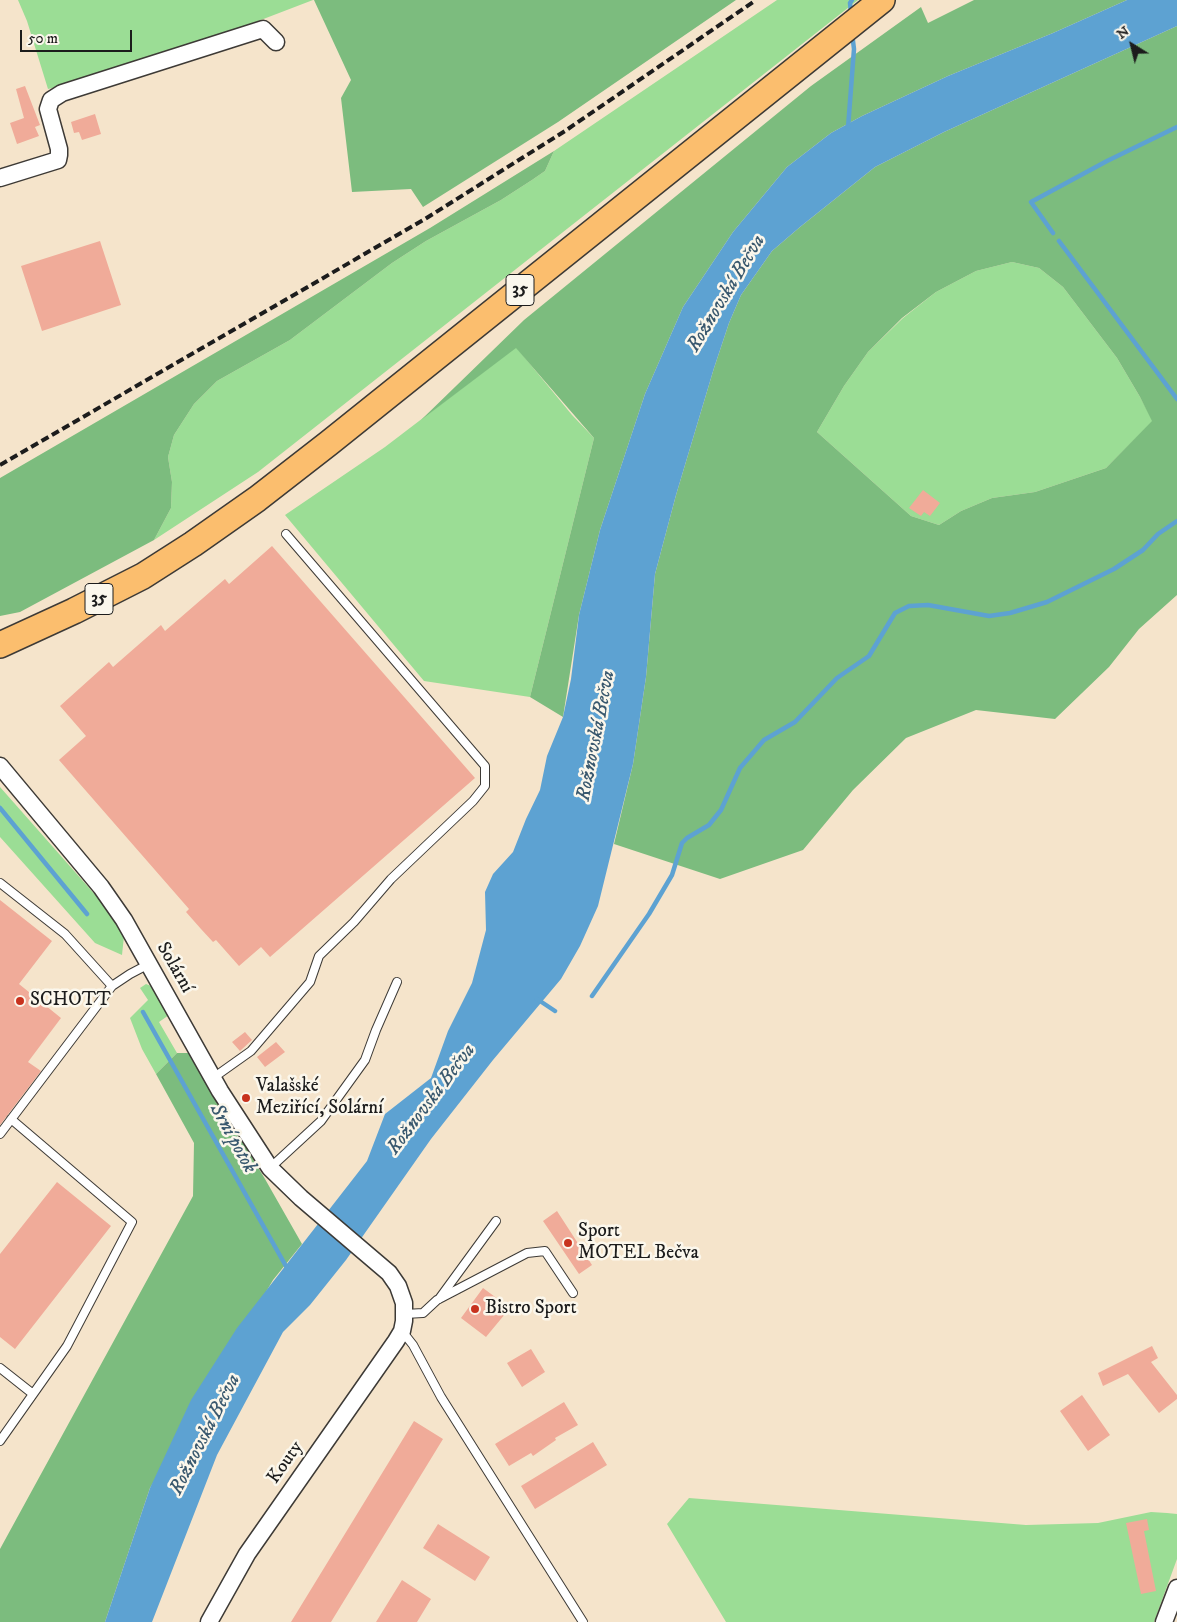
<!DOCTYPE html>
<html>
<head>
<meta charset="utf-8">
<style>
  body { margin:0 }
  #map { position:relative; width:1177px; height:1622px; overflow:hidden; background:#f5e4cb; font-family:"IM FELL DW Pica",serif }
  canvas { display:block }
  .north { position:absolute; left:1107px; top:20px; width:50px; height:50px; -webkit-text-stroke:4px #fbf7ec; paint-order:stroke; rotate:324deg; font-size:14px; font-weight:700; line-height:20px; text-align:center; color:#1c1c1c }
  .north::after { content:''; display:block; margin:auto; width:18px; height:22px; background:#1c1c1c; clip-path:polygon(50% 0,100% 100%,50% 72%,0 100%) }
  .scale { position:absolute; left:20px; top:30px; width:112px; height:22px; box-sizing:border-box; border:2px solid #1c1c1c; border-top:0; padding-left:6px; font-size:15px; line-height:18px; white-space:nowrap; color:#1c1c1c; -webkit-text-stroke:4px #fbf7ec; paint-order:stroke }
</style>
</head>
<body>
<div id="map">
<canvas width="1177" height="1622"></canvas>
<div class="north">N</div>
<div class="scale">50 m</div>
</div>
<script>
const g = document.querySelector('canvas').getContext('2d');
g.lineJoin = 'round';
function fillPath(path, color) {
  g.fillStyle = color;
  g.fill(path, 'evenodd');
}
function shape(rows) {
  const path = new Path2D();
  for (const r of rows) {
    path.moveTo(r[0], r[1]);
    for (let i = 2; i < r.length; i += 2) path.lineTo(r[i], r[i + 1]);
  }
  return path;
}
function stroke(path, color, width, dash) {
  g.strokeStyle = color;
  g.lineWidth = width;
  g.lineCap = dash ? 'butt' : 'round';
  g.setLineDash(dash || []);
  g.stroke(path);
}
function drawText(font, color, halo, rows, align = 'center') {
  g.font = font + ' "IM FELL DW Pica",serif';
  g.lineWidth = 5;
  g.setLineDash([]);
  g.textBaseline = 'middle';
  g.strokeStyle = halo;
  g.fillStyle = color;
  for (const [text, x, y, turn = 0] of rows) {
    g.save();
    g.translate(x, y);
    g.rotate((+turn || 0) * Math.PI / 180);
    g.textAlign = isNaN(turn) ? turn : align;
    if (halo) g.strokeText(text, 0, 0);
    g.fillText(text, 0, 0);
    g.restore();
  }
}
const green = shape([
  [18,0,313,0,206,41,86,80,48,89,27,21],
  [777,0,858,0,258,472,154,540,171,508,172,482,168,457,174,435,194,404,217,381,290,340,392,263,426,241,501,200,532,180,545,171,554,151],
  [1012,262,1039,268,1063,287,1117,358,1140,397,1153,421,1106,468,1035,492,992,498,961,511,939,525,911,516,817,432,844,386,868,352,903,318,936,292,976,271],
  [516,347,572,415,594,438,530,697,424,681,285,515,385,447],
  [0,787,98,898,114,919,124,936,122,955,95,943,0,837],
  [146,984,151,986,169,1015,159,1022,177,1053,156,1074,142,1049,130,1018,148,1000,140,988],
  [689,1498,1026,1525,1098,1523,1151,1512,1167,1513,1177,1514,1177,1559,1154,1622,726,1622,667,1524]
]);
const forest = shape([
  [314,0,736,0,558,122,423,207,411,189,352,192,341,98,351,80],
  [974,0,1127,0,1053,33,948,76,862,116,831,133,787,167,733,232,683,307,645,394,600,530,579,615,563,717,530,697,594,438,516,348,421,420,524,320,811,86,921,7,928,23],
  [1177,26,1177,595,1139,629,1109,667,1055,719,976,710,906,738,853,790,803,850,720,879,614,844,633,764,646,677,655,574,676,495,714,368,729,323,741,295,772,251,800,227,875,167,944,132],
  [1012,262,1039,268,1063,287,1117,358,1140,397,1152,421,1106,468,1035,492,992,498,961,511,939,525,911,516,817,432,844,386,868,352,902,318,936,292,976,271],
  [554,151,545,171,532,180,501,200,426,241,392,263,290,340,217,381,194,404,174,435,168,457,172,482,171,508,154,540,20,612,0,616,0,478,430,228],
  [177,1053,189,1053,265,1179,302,1244,273,1280,150,1488,105,1622,0,1622,0,1549,193,1196,194,1143,156,1074]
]);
const water = shape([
  [1127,0,1177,0,1177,26,944,132,875,167,800,227,772,251,741,295,729,323,714,368,676,495,655,574,646,677,633,764,598,906,580,946,561,979,493,1060,431,1139,346,1260,310,1305,283,1332,217,1455,152,1622,105,1622,150,1488,191,1400,237,1328,367,1161,385,1114,431,1078,448,1031,472,983,486,930,485,892,493,874,513,852,526,819,540,790,547,756,563,717,571,679,579,615,600,530,645,394,683,307,733,232,787,167,831,133,862,116,948,76,1053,33]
]);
const stream = shape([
  [851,13,850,3,852,0],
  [848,128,854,49,852,33],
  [1053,233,1031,202,1107,161,1177,127],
  [1059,241,1177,399],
  [0,808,87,914],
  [592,996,649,914,672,875,682,843,687,838,709,825,721,810,740,768,764,740,795,722,837,678,869,656,895,613,909,606,928,605,989,616,1010,613,1047,602,1114,569,1143,550,1158,534,1177,521],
  [537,999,555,1011],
  [143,1012,287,1268]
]);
const building = shape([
  [25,86,40,125,35,127,39,136,17,144,10,123,24,118,16,89],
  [95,114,101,134,82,140,79,132,74,133,71,122],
  [100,241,121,305,42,331,21,266],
  [923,490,940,503,930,516,924,512,921,516,909,508],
  [272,546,475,778,270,957,261,947,239,966,216,940,213,942,201,929,186,912,189,909,59,760,86,736,60,706,109,662,113,667,161,625,165,631,225,579,229,584],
  [0,900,52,941,19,984,61,1018,28,1062,41,1071,0,1125],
  [245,1032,252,1040,240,1051,232,1042],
  [276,1042,285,1052,265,1067,257,1057],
  [57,1182,111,1226,15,1349,0,1337,0,1254],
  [557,1211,592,1265,579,1274,543,1221],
  [483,1288,510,1308,486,1337,461,1318],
  [1152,1346,1158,1358,1151,1362,1177,1395,1177,1399,1159,1413,1128,1374,1103,1386,1098,1373],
  [531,1349,545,1372,522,1387,507,1363],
  [1082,1395,1110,1435,1088,1451,1060,1411],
  [564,1402,578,1425,555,1438,556,1440,533,1456,531,1453,509,1466,495,1444],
  [414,1421,443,1439,331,1622,291,1622],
  [593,1442,607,1465,535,1509,521,1486],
  [1147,1519,1149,1530,1144,1531,1156,1591,1141,1594,1126,1523],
  [438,1524,490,1557,475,1581,423,1548],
  [402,1580,431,1599,417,1622,376,1622]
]);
const service = shape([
  [0,883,65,934,112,986],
  [213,1078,251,1051,310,982,319,956,354,922,391,879,473,801,485,786,485,766,286,534],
  [0,1134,112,986,130,974,149,964],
  [270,1168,321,1121,365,1060,376,1030,397,982],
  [439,1299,496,1221],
  [405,1314,423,1313,437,1300,527,1253,545,1251,573,1293],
  [402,1331,413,1345,441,1397,583,1622],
  [0,1368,33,1394],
  [0,1441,67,1346,132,1222,11,1119]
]);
const minor = shape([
  [0,178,58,160,59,155,59,149,48,109,51,100,62,93,263,29,276,42],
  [0,766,101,887,124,920,220,1091,270,1168,301,1198,389,1273,398,1286,404,1303,404,1321,402,1331,396,1341,247,1554,209,1622],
  [1164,1622,1177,1588]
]);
const primary = shape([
  [0,645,74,611,143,576,193,544,257,499,329,443,882,0]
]);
const rail = shape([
  [0,465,425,219,565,131,756,0]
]);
const markers = [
  [20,1001,5,"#c8321e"],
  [246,1098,5,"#c8321e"],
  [568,1243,5,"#c8321e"],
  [475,1309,5,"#c8321e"]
];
const shields = [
  [520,290,28],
  [99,599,28]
];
const shieldNames = [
  ["35",520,290],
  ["35",99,599]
];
const streetNames = [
  ["Solární",174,968,60],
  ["Kouty",286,1463,-55]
];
const poiNames = [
  ["SCHOTT",30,1001],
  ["Valašské",256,1087],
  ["Meziřící, Solární",256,1109],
  ["Sport",578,1232],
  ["MOTEL Bečva",578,1254],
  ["Bistro Sport",485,1309]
];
const waterNames = [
  ["Rožnovská Bečva",727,294,-59],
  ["Rožnovská Bečva",597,736,-79],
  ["Rožnovská Bečva",432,1100,-53],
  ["Srní potok",232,1139,61],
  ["Rožnovská Bečva",206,1435,-63]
];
fillPath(green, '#9bdd95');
fillPath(forest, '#7cbc7e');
fillPath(water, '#5da2d2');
stroke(stream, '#5da2d2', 4.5);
fillPath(building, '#f0ab99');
stroke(service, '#3d3a36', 10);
stroke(minor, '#3d3a36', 19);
stroke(primary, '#3d3a36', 28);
stroke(service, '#fff', 8);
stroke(minor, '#fff', 16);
stroke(primary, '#fbbe6e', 25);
stroke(rail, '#1c1c1c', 4, [8, 4]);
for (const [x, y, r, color] of markers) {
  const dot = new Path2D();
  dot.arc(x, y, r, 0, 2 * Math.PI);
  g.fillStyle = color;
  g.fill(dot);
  stroke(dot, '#fbf7ec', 2);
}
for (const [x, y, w] of shields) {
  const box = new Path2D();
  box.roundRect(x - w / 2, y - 15.5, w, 31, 4);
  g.fillStyle = '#fbf7ec';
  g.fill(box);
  stroke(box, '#1c1c1c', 1);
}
drawText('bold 18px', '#1c1c1c', null, shieldNames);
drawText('19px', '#1c1c1c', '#fbf7ec', streetNames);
drawText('19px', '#1c1c1c', '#fbf7ec', poiNames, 'left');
drawText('italic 20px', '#39586e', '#fbf7ec', waterNames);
</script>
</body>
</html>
